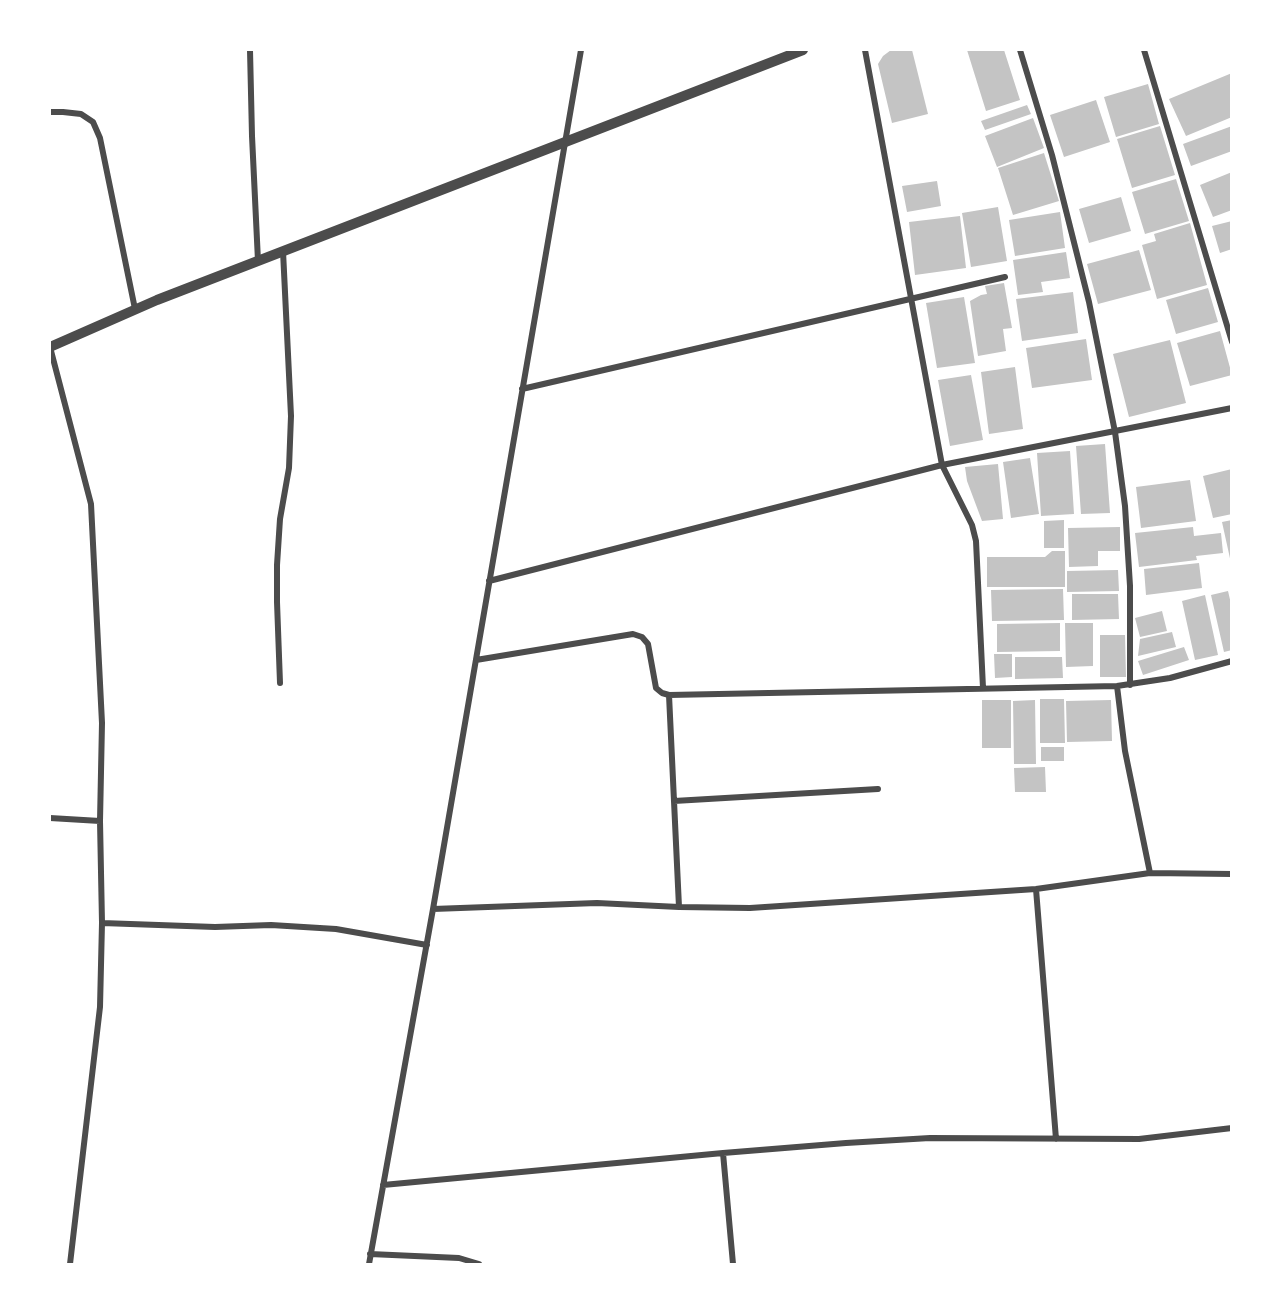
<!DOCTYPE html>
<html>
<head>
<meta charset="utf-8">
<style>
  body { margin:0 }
  #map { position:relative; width:1281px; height:1314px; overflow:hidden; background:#fff; font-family:Mulish,sans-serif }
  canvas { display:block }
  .frame { position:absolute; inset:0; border:51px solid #fff; pointer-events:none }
</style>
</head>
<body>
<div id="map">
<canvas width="1281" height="1314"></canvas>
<div class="frame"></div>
</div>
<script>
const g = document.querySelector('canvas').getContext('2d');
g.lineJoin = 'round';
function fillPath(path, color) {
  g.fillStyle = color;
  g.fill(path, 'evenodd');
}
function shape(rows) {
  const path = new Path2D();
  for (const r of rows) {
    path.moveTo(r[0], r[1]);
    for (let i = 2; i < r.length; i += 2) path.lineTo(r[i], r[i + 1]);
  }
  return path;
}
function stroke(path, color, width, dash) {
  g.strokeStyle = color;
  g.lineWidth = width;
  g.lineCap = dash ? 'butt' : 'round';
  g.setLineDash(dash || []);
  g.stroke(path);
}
const building = shape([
  [891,50,912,50,928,114,892,123,878,64,883,56],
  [967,50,1004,50,1020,100,986,111],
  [1232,73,1232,117,1186,136,1169,99],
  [1148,84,1159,124,1116,137,1104,97],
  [1096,100,1110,142,1064,157,1050,115],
  [1027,105,1031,114,985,130,981,121],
  [1033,118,1044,148,997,167,985,136],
  [1160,126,1175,175,1132,188,1117,139],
  [1232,126,1232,151,1191,166,1183,144],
  [1044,153,1059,201,1013,215,998,168],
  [1232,172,1232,210,1213,217,1200,185],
  [1176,179,1189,221,1145,234,1132,192],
  [937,181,941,206,907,212,902,186],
  [1121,197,1131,231,1089,243,1079,209],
  [998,207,1007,261,971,267,962,213],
  [1060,212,1065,248,1015,256,1009,220],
  [960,216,966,268,915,275,909,222],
  [1232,221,1232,249,1220,253,1212,226],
  [1190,223,1207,285,1157,299,1142,245,1156,241,1154,234],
  [1139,250,1151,290,1098,304,1087,264],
  [1066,252,1070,278,1041,282,1043,292,1018,295,1013,260],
  [1004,283,1012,328,1003,329,1006,351,978,356,970,301,981,295,987,294,985,286],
  [1208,288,1218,322,1176,334,1166,300],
  [1073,292,1078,333,1022,341,1016,299],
  [964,297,975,363,937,368,926,303],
  [1220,331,1232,375,1190,386,1177,343],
  [1086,339,1092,380,1032,388,1026,348],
  [1170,340,1186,403,1129,417,1113,354],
  [1015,367,1023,429,989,434,981,372],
  [971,375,983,440,950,446,938,380],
  [1105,444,1110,513,1081,514,1076,446],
  [1070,451,1074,514,1041,516,1037,453],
  [1030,458,1039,514,1011,518,1003,462],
  [998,464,1003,519,982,521,967,481,965,467],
  [1232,469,1232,514,1213,518,1203,476],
  [1190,480,1196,521,1141,528,1136,487],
  [1064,520,1064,548,1044,548,1044,521],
  [1232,520,1232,563,1231,563,1222,522],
  [1120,527,1120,551,1098,551,1098,566,1069,567,1068,528],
  [1193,527,1194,536,1221,533,1223,553,1196,556,1197,560,1139,567,1135,533],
  [1052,551,1065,551,1065,587,987,587,987,557,1045,557],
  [1199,563,1202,588,1146,595,1144,569],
  [1118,570,1119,591,1067,592,1067,571],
  [1063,589,1064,620,992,621,991,590],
  [1228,591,1232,608,1232,650,1224,652,1211,595],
  [1072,594,1118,594,1119,619,1072,620],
  [1205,595,1218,655,1195,660,1182,601],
  [1162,611,1167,631,1140,637,1135,618],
  [1060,623,1060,651,997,652,997,624],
  [1065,623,1093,623,1093,666,1066,667],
  [1172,632,1176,647,1138,656,1140,639],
  [1100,635,1125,635,1126,677,1100,677],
  [1184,647,1189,660,1143,675,1138,661],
  [994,654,1012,654,1012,677,995,678],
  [1015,657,1062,657,1063,678,1015,679],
  [1040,699,1064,699,1065,743,1040,743],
  [982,700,1011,700,1011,748,982,748],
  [1035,700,1036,764,1014,764,1013,701],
  [1111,700,1112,741,1067,742,1066,701],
  [1041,747,1064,747,1064,761,1041,761],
  [1045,767,1046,792,1015,792,1014,768]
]);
const minor = shape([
  [250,50,252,136,258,261],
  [865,50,942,465,972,525,976,541,983,688],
  [1020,50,1052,155,1089,302,1115,432,1125,506,1130,586,1130,685],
  [1144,50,1232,342],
  [50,112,63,112,81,114,93,122,100,138,135,309],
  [50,347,91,504,102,723,100,821,102,923,100,1007,70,1264],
  [522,389,1005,277],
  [489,581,942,465,1232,408],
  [476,660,633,634,642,637,648,644,656,688,662,693,669,695,1117,686,1170,678,1232,661],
  [280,683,277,602,277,565,280,519,289,468,291,416,283,251],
  [1117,686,1125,751,1150,873],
  [669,695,679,907],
  [674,801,878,789],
  [50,818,100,821],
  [1036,889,1056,1139],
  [433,909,597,903,679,907,750,908,1036,889,1150,873,1232,874],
  [102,923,215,927,271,925,336,929,427,945],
  [723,1153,733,1264],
  [383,1185,723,1153,846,1143,930,1138,1139,1139,1232,1128],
  [370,1254,459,1258,479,1264],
  [369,1264,433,909,581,50]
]);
const tertiary = shape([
  [50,347,157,300,803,50]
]);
fillPath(building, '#c4c4c4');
stroke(minor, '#4c4c4c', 6);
stroke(tertiary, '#4c4c4c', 10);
</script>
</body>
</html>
